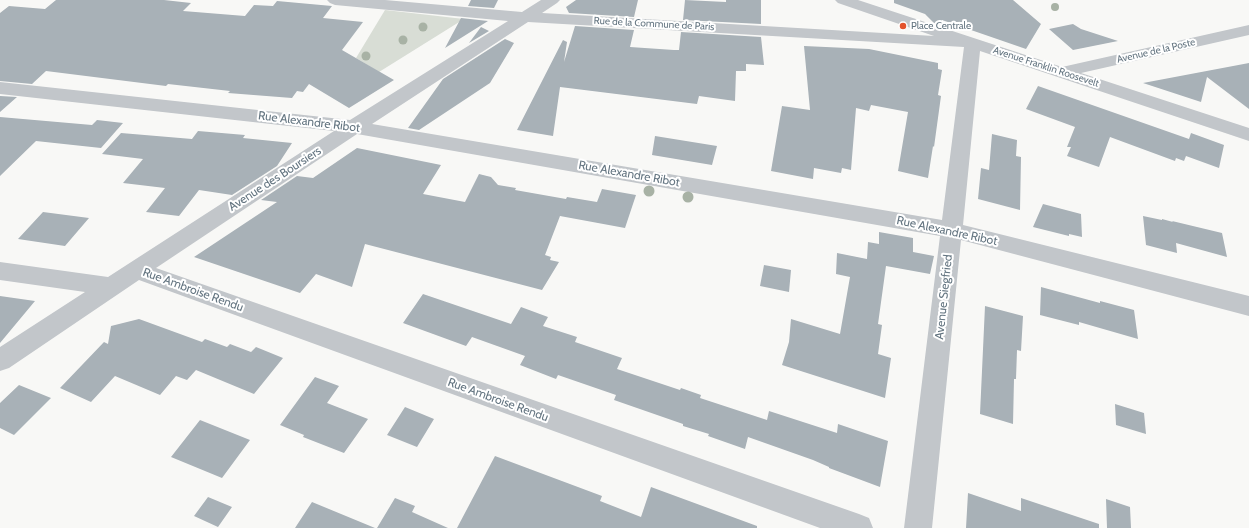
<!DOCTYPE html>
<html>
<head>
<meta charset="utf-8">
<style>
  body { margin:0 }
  canvas { display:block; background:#f8f8f6 }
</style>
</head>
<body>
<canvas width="1249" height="528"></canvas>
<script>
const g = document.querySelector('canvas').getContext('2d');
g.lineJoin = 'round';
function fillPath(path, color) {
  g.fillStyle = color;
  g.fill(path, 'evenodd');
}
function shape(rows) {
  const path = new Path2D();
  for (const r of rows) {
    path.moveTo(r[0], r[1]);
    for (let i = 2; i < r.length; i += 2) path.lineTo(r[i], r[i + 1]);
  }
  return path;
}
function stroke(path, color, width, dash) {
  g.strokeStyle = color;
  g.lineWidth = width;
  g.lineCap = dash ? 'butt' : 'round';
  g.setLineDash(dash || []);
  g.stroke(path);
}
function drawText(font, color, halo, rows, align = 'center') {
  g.font = font + ' Cabin,sans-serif';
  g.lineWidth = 4;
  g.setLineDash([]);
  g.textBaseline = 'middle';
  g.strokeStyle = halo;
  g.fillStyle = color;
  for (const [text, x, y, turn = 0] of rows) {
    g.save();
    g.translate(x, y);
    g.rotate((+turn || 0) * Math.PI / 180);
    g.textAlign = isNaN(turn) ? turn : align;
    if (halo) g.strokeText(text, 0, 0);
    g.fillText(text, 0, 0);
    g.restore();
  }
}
const green = shape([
  [385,10,464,19,379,72,356,58]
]);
const building = shape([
  [56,0,164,0,191,3,183,11,245,16,254,5,273,6,277,1,332,6,323,18,363,22,342,50,394,80,349,108,309,84,303,92,297,91,292,98,228,93,230,91,168,84,166,86,46,71,32,84,0,81,0,13,9,6,45,9],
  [471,0,498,0,494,8,468,6],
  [576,0,638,0,634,17,569,13,566,7],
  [685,0,726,2,726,0,761,0,761,24,683,20],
  [894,0,1013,0,1041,24,1026,49,942,20,939,25,934,23,925,14,894,3],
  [461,18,488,21,445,48],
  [1073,24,1081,29,1118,41,1073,50,1049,29],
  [575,26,634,30,630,47,674,50,679,50,681,32,761,37,764,65,746,64,746,71,736,71,735,101,699,96,697,104,560,87,553,136,517,130,563,40,567,42,564,62],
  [481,27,489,31,469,43],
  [505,39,514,43,490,83,419,130,408,128,443,79],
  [804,46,869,49,938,63,938,69,942,70,938,95,941,96,934,147,933,146,928,178,898,171,908,112,871,105,869,111,856,108,851,170,842,168,841,173,814,168,813,179,771,171,782,106,810,110],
  [1249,63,1249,109,1207,77,1201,102,1143,83],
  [1038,86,1189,139,1191,133,1224,145,1219,168,1186,156,1184,161,1176,158,1175,161,1110,137,1099,167,1067,156,1071,147,1067,147,1075,127,1026,109],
  [0,96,17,97,0,112],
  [0,117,92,125,97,120,123,123,101,148,36,141,0,176],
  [198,131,245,135,243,138,292,143,277,166,232,195,199,190,179,216,146,212,165,188,123,183,143,159,102,154,121,133,192,139],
  [992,134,1017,140,1016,156,1021,157,1020,210,978,199,981,168,989,170],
  [655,136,717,146,712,165,652,155],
  [357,148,441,165,423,194,465,202,479,174,491,177,498,185,516,188,515,190,566,199,567,197,597,202,602,189,636,195,625,228,560,216,545,255,551,257,550,260,559,262,542,290,365,244,352,287,316,274,300,293,194,257,277,202,261,200,297,176,313,178],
  [1043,204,1081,214,1082,237,1069,234,1069,236,1033,227],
  [43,212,89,218,65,246,18,239],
  [1143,216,1162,220,1162,219,1173,222,1172,221,1222,233,1227,257,1176,243,1177,253,1146,245],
  [879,232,913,238,913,252,934,256,930,274,886,266,878,324,882,325,878,354,891,358,885,398,782,365,789,342,791,319,840,334,850,277,836,274,837,253,867,259,868,242,879,244],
  [764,265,791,270,789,292,760,286],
  [1041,287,1100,303,1100,301,1134,310,1138,339,1079,322,1079,325,1040,315],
  [423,294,511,324,521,307,548,317,543,326,577,337,575,342,622,358,617,369,680,390,681,388,701,395,700,398,767,420,769,411,837,433,838,424,888,441,880,487,829,468,829,467,813,460,748,437,745,449,708,436,709,434,683,426,683,424,614,400,616,395,558,375,556,379,520,365,525,356,472,337,466,346,403,323],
  [0,296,35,301,0,343],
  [985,306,1023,316,1021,351,1017,350,1016,379,1014,379,1013,424,980,414],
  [139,319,202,342,205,339,227,347,230,344,251,352,256,347,283,358,254,394,196,370,187,380,176,376,160,395,115,376,91,402,60,388,104,342,108,344,111,326],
  [315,377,339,386,327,403,368,419,344,453,303,437,304,435,280,425],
  [19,385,51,398,14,435,0,428,0,403],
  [1115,404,1144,413,1146,434,1116,425],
  [405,407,434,419,417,447,387,435],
  [200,420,250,440,222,478,171,457],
  [495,456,602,496,600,501,641,517,651,487,757,526,757,528,457,528],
  [968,493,1021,511,1021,498,1099,524,1099,528,966,528],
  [208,497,232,507,218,527,194,516],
  [395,498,415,506,412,512,448,528,377,528],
  [1106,499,1130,507,1131,528,1107,528],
  [312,502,375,528,295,528]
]);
const minor = shape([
  [327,0,385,0,522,12,541,0,560,0,557,3,542,13,934,36,838,3,835,0,858,0,1062,67,1249,25,1249,35,1081,73,1249,128,1249,141,980,51,963,225,1249,296,1249,316,961,240,932,528,904,528,940,236,357,134,156,268,859,514,869,518,873,528,820,528,139,280,9,368,0,371,0,347,85,292,0,280,0,262,108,277,334,131,0,94,0,82,350,120,508,21,335,5,330,3,327,0],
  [528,22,964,47,942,220,372,124,528,22]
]);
const trees = [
  [1055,7,4],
  [423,27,4.5],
  [403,40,4.5],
  [366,56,4.5],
  [649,191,5.5],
  [688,197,5.5]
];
const markers = [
  [903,26,4,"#e3522c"]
];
const farStreetnames = [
  ["Rue de la Commune de Paris",654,24,3],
  ["Avenue de la Poste",1156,51,-13],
  ["Avenue Franklin Roosevelt",1046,67,18]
];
const farPoinames = [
  ["Place Centrale",911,26]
];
const streetNames = [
  ["Rue Alexandre Ribot",309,122,7],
  ["Rue Alexandre Ribot",629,174,10],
  ["Avenue des Boursiers",275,179,-33],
  ["Rue Alexandre Ribot",947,231,12],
  ["Rue Ambroise Rendu",193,290,20],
  ["Avenue Siegfried",944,297,-84],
  ["Rue Ambroise Rendu",498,400,20]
];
fillPath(green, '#d8ddd5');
fillPath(building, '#a8b1b7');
fillPath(minor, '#c2c6ca');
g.fillStyle = '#a8b2a5';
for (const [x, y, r] of trees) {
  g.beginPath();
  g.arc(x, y, r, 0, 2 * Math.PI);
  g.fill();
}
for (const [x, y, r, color] of markers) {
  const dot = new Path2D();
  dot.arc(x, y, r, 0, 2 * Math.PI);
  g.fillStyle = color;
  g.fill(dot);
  stroke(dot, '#fff', 1.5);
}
drawText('10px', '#647581', '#fff', farStreetnames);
drawText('10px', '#647581', '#fff', farPoinames, 'left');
drawText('12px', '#647581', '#fff', streetNames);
</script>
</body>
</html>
